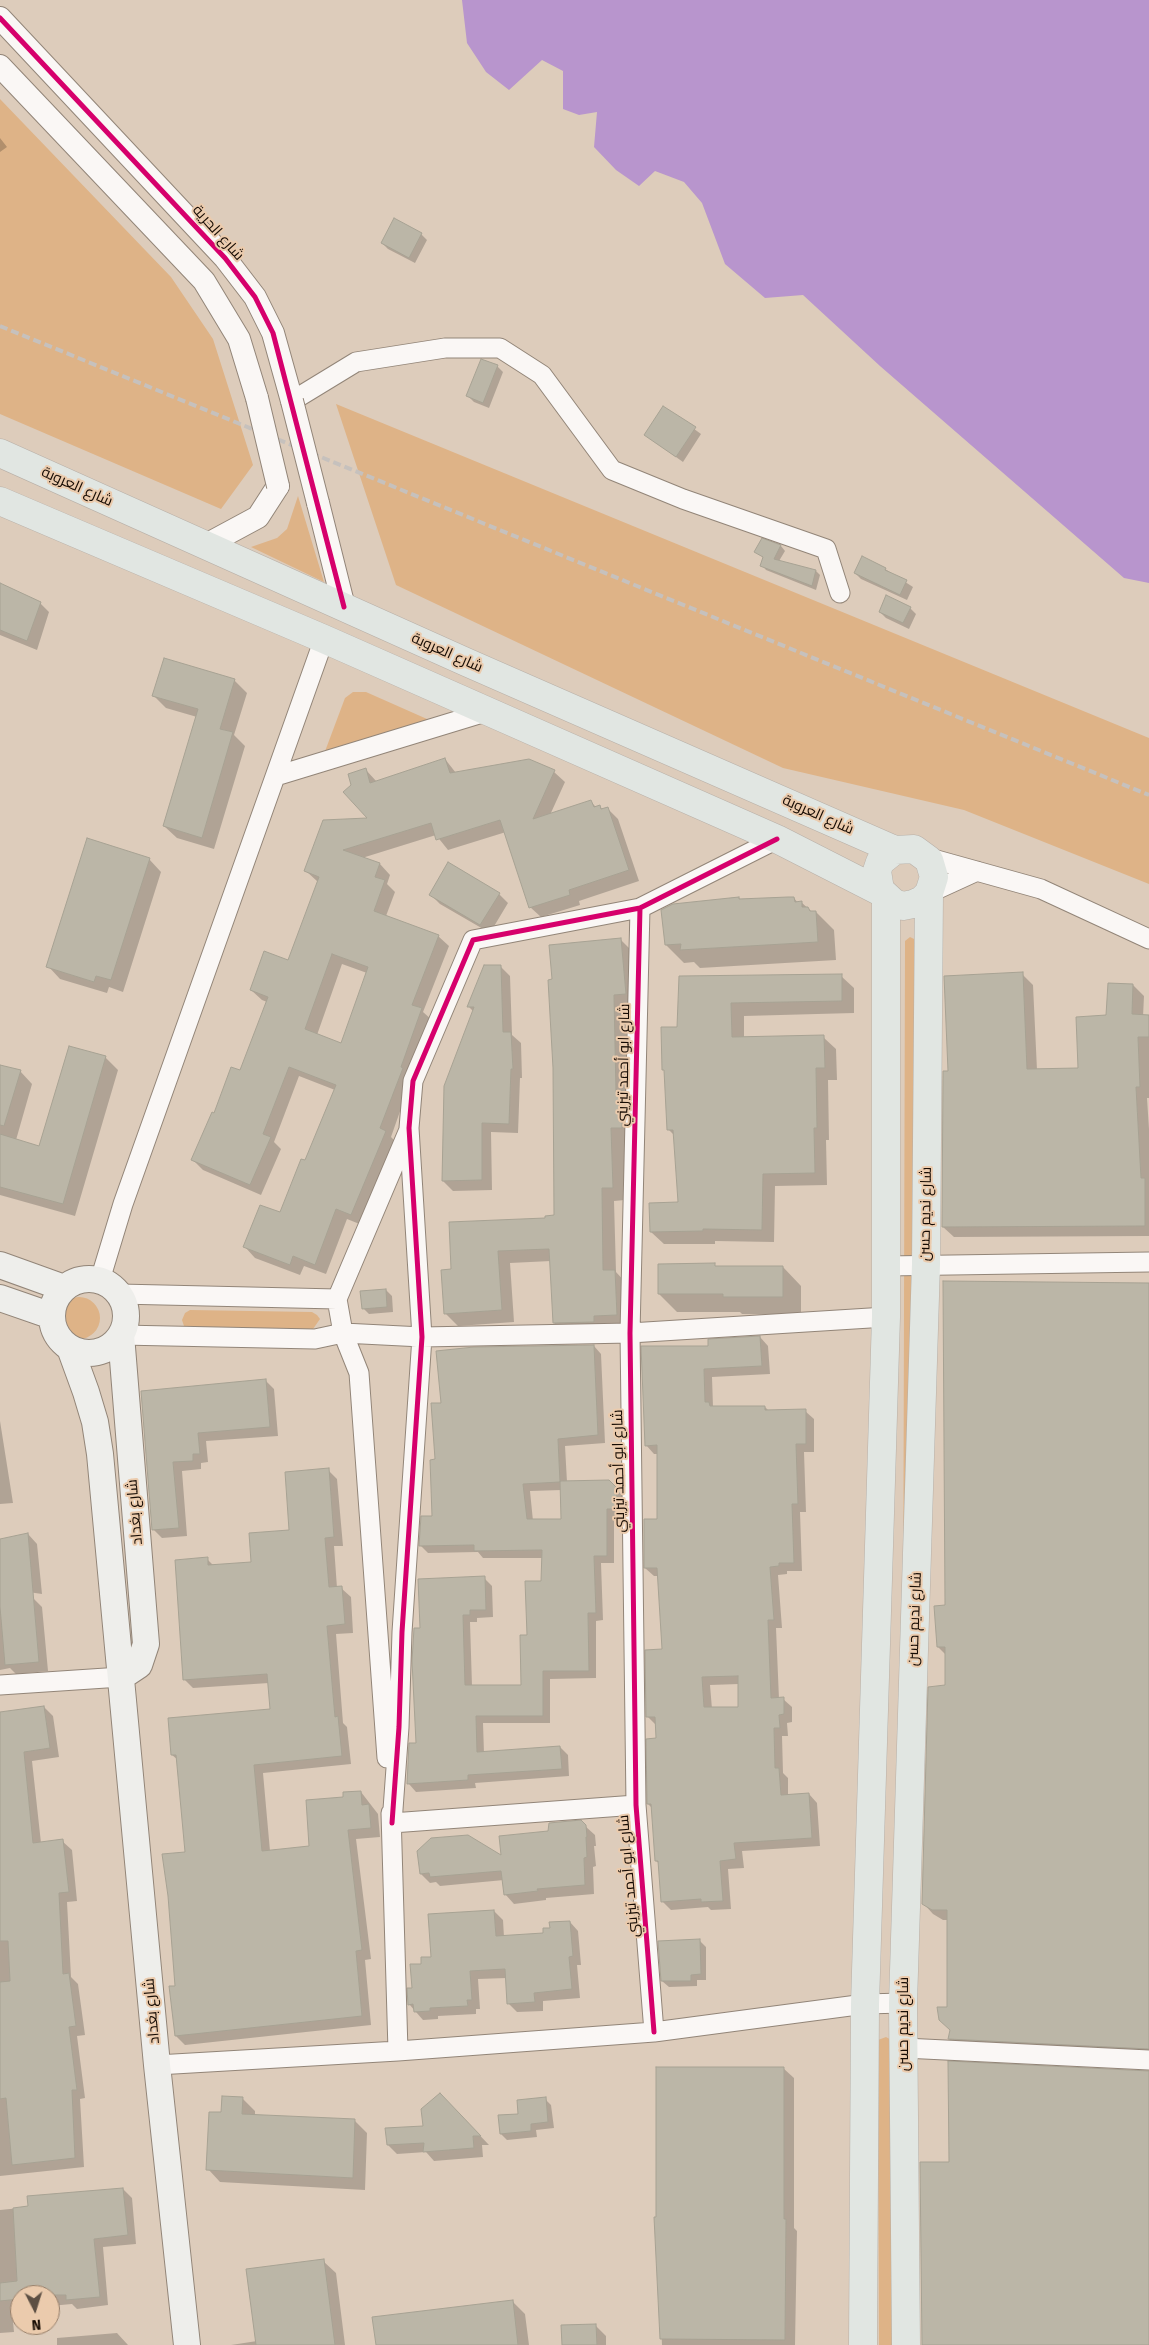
<!DOCTYPE html>
<html>
<head>
<meta charset="utf-8">
<style>
  body { margin:0 }
  #map { position:relative; width:1149px; height:2345px; overflow:hidden; background:#dcb; font-family:"Fira Sans",sans-serif }
  canvas { display:block }
  .north { position:absolute; left:10px; top:2285px; width:50px; height:50px; box-sizing:border-box; background:#ebcbad; border:1px solid #967e69; border-radius:50%; rotate:175deg; font-size:14px; font-weight:700; line-height:20px; text-align:center; color:#160b03 }
  .north::after { content:''; display:block; margin:auto; width:18px; height:22px; background:#5c4f43; clip-path:polygon(50% 0,100% 100%,50% 72%,0 100%) }
</style>
</head>
<body>
<div id="map">
<canvas width="1149" height="2345"></canvas>
<div class="north">N</div>
</div>
<script>
const g = document.querySelector('canvas').getContext('2d');
g.lineJoin = 'round';
function fillPath(path, color) {
  g.fillStyle = color;
  g.fill(path, 'evenodd');
}
function shape(rows) {
  const path = new Path2D();
  for (const r of rows) {
    if (r.length === 3) {
      path.moveTo(r[0] + r[2], r[1]);
      path.arc(r[0], r[1], r[2], 0, 2 * Math.PI);
      continue;
    }
    path.moveTo(r[0], r[1]);
    for (let i = 2; i < r.length; i += 2) path.lineTo(r[i], r[i + 1]);
  }
  return path;
}
function stroke(path, color, width, dash) {
  g.strokeStyle = color;
  g.lineWidth = width;
  g.lineCap = dash ? 'butt' : 'round';
  g.setLineDash(dash || []);
  g.stroke(path);
}
function drawText(font, color, halo, rows, align = 'center') {
  g.font = font + ' "Fira Sans",Cairo,sans-serif';
  g.lineWidth = 4;
  g.setLineDash([]);
  g.textBaseline = 'middle';
  g.strokeStyle = halo;
  g.fillStyle = color;
  for (const [text, x, y, turn = 0] of rows) {
    g.save();
    g.translate(x, y);
    g.rotate((+turn || 0) * Math.PI / 180);
    g.textAlign = isNaN(turn) ? turn : align;
    if (halo) g.strokeText(text, 0, 0);
    g.fillText(text, 0, 0);
    g.restore();
  }
}
const green = shape([
  [0,99,171,277,213,339,253,465,221,509,0,414],
  [336,404,1149,738,1149,884,964,810,783,768,396,585],
  [298,496,324,582,251,547,277,538,287,529],
  [353,692,366,692,436,723,324,754,345,698],
  [910,937,914,939,917,948,917,1045,903,1671,905,948,905,941],
  [79,1318,21],
  [190,1310,312,1312,317,1315,320,1319,313,1329,188,1329,184,1326,182,1320,185,1313],
  [886,2037,893,2041,894,2345,879,2345,878,2040]
]);
const water = shape([
  [462,0,1149,0,1149,583,1124,578,880,366,803,295,765,298,725,264,702,203,684,182,655,171,639,186,616,170,594,147,597,112,579,115,563,109,563,71,542,60,509,90,486,72,467,43]
]);
const shadow = shape([
  [0,138,7,147,0,152],
  [421,234,427,240,415,263,388,249,382,243],
  [497,366,503,372,489,408,474,402,468,396],
  [664,407,701,434,683,462,645,435],
  [762,540,781,546,785,551,779,561,816,571,820,575,816,590,766,570,762,565,764,558,756,552],
  [885,569,913,587,907,600,861,579,855,573],
  [0,585,40,603,49,612,37,650,0,635],
  [910,608,916,614,909,629,886,618,880,612],
  [234,680,247,693,234,735,245,746,214,849,177,838,164,826,197,717,166,708,154,696],
  [445,759,456,773,554,772,565,782,550,815,591,802,597,808,600,807,603,810,608,809,618,819,639,881,579,901,580,905,541,917,530,907,506,832,448,850,436,835,362,858,380,864,390,875,387,884,395,892,386,916,438,936,449,946,423,1012,432,1020,391,1137,396,1142,362,1225,347,1219,326,1274,304,1266,300,1275,255,1258,245,1247,281,1214,306,1162,335,1090,299,1076,274,1142,281,1149,261,1195,203,1170,193,1160,215,1114,240,1072,267,1002,262,1000,251,990,289,961,318,882,306,871,370,819,366,770,377,782],
  [342,964,367,973,342,1045,317,1035],
  [149,859,161,872,123,992,109,987,107,993,60,979,48,966],
  [430,894,499,894,508,903,490,933,440,904],
  [739,898,741,900,794,898,798,903,801,902,812,912,816,912,834,930,836,960,700,968,694,962,684,963,666,945],
  [620,939,633,952,638,1007,626,1008,628,1099,635,1141,624,1141,625,1200,614,1201,616,1272,627,1284,630,1327,567,1336,554,1323,551,1261,510,1263,514,1322,458,1326,445,1313,452,1270,556,1216],
  [485,966,500,966,510,976,512,1035,521,1043,522,1078,520,1078,518,1133,491,1132,492,1190,453,1191,443,1181,474,1012,469,1007],
  [1022,974,1033,985,1037,1070,1079,1069,1108,1016,1133,985,1144,996,1143,1017,1149,1017,1149,1098,1147,1098,1149,1129,1149,1236,954,1237,943,1227,949,1072],
  [841,976,854,988,854,1013,744,1016,744,1038,823,1037,836,1049,837,1080,828,1080,829,1140,826,1140,827,1185,775,1186,774,1242,715,1241,715,1244,664,1244,651,1232,679,1203,675,1136,669,1130,666,1072,663,1069,678,1028,680,977],
  [105,1057,118,1070,75,1216,0,1195,0,1066,20,1071,32,1084,16,1140,40,1147],
  [714,1265,716,1267,783,1267,801,1286,801,1315,742,1314,740,1312,677,1312,659,1294],
  [1149,1285,1149,2058,959,2048,949,2039,951,2031,949,2008,948,1920,943,1920,933,1914,923,1903,947,1687,946,1655,938,1647,946,1607],
  [386,1290,392,1296,393,1312,369,1314,363,1308],
  [760,1337,768,1346,770,1374,712,1377,713,1407,765,1407,769,1411,805,1411,814,1419,814,1452,804,1452,806,1512,800,1512,802,1571,787,1571,787,1574,778,1575,782,1628,776,1628,779,1699,783,1699,792,1707,792,1722,787,1723,788,1736,782,1736,783,1773,788,1778,788,1796,809,1794,817,1803,820,1846,742,1851,744,1868,728,1869,731,1909,711,1910,708,1907,671,1910,662,1901,660,1864,656,1861,652,1808,648,1804,657,1739,656,1725,647,1716,663,1650,659,1576,654,1576,645,1568,658,1520,658,1454,654,1454,646,1445,710,1347],
  [739,1684,740,1708,712,1709,710,1685],
  [594,1346,601,1354,605,1443,565,1446,567,1482,608,1481,623,1496,625,1516,614,1516,614,1563,601,1563,603,1620,596,1621,596,1678,550,1679,550,1723,483,1723,484,1753,560,1747,568,1755,569,1776,475,1783,476,1788,416,1792,409,1784,410,1744,417,1744,421,1629,484,1578,492,1586,493,1617,477,1618,477,1622,470,1622,472,1686,522,1686,528,1637,543,1582,543,1558,483,1558,478,1552,428,1553,420,1545,433,1517,442,1404],
  [562,1490,562,1520,533,1521,530,1491],
  [265,1380,274,1389,278,1436,206,1441,208,1462,201,1463,201,1469,182,1471,187,1536,162,1538,153,1529,142,1392],
  [0,1421,13,1503,0,1504],
  [328,1470,337,1479,343,1546,334,1546,337,1588,341,1588,351,1597,353,1633,336,1634,343,1723,347,1727,351,1764,263,1773,270,1851,310,1847,345,1798,361,1792,378,1814,380,1837,356,1839,371,1959,365,1960,371,2025,185,2045,176,2036,176,1987,187,1853,178,1760,172,1755,271,1710,269,1683,193,1688,184,1679,207,1559,214,1566,252,1563,291,1531],
  [28,1534,37,1544,42,1594,0,1588,0,1541],
  [33,1598,42,1607,48,1671,16,1674,10,1668,0,1670,0,1603],
  [44,1707,53,1716,59,1757,32,1761,41,1843,62,1841,72,1850,77,1901,67,1902,71,1977,78,1984,85,2035,77,2036,85,2098,80,2099,84,2167,0,2176,0,1714],
  [585,1826,595,1835,596,1846,594,1846,596,1866,593,1867,594,1894,546,1898,546,1900,514,1904,505,1894,504,1880,440,1886,436,1882,430,1883,421,1874,503,1858,549,1832],
  [494,1911,503,1920,504,1937,545,1934,551,1929,570,1922,578,1931,581,1965,577,1965,580,1998,543,2001,543,2011,517,2012,509,2004,507,1978,478,1979,480,2009,476,2009,476,2014,438,2016,438,2019,423,2020,409,2004,423,1965],
  [700,1941,706,1947,706,1980,697,1980,697,1986,669,1987,662,1981],
  [783,2068,794,2078,794,2228,797,2231,795,2345,662,2345,656,2218],
  [242,2098,255,2111,255,2116,355,2121,367,2133,365,2190,220,2182,208,2169],
  [545,2099,551,2105,554,2128,536,2130,537,2137,507,2140,501,2134,520,2115],
  [450,2104,489,2145,482,2145,483,2157,434,2161,426,2152,397,2154,388,2145,425,2127],
  [123,2189,132,2198,136,2244,103,2247,108,2305,77,2309,72,2304,50,2306,50,2295,20,2295,20,2309,12,2310,14,2332,0,2333,0,2210,30,2207],
  [323,2261,336,2273,345,2345,231,2345,257,2341],
  [513,2302,525,2314,529,2345,377,2345],
  [595,2325,606,2336,606,2345,563,2345],
  [117,2333,128,2345,57,2345,57,2338]
]);
const building = shape([
  [394,218,422,233,409,258,381,243,394,218],
  [481,359,498,365,483,403,466,396,481,359],
  [663,406,696,427,676,457,644,435,663,406],
  [762,538,781,545,774,559,816,570,812,586,760,566,763,557,754,552,762,538],
  [862,556,886,568,885,570,907,580,900,595,854,573,862,556],
  [0,583,41,602,27,641,0,630,0,583],
  [886,595,911,607,903,623,879,612,886,595],
  [164,658,235,679,220,729,233,732,202,838,163,826,198,709,152,696,164,658],
  [445,758,450,773,529,759,555,770,533,819,591,800,594,807,600,805,601,809,608,807,629,870,569,890,570,895,529,908,500,820,436,840,431,823,343,850,380,863,375,877,385,880,374,911,439,935,412,1005,422,1008,401,1067,403,1068,380,1128,386,1131,351,1215,336,1209,315,1265,293,1256,290,1265,243,1247,260,1205,280,1212,301,1159,305,1160,336,1085,289,1067,263,1134,271,1137,250,1185,191,1160,212,1112,214,1113,231,1067,240,1070,268,997,250,990,264,951,288,960,319,877,304,871,323,820,367,818,343,792,351,785,348,774,366,768,370,783,445,758],
  [332,954,368,967,341,1043,305,1029,332,954],
  [87,838,150,858,111,980,96,976,94,982,46,967,87,838],
  [448,862,500,893,480,925,429,895,448,862],
  [739,897,739,899,788,897,794,897,795,902,802,901,802,907,808,907,810,911,816,911,818,942,680,950,681,944,665,945,661,910,673,904,739,897],
  [621,938,626,994,614,995,616,1092,622,1092,622,1128,611,1128,613,1188,602,1188,603,1270,615,1270,617,1315,594,1316,594,1322,553,1323,549,1249,498,1251,502,1310,444,1314,441,1270,451,1269,449,1222,545,1218,545,1216,554,1215,553,1068,548,980,552,979,549,945,621,938],
  [484,965,501,965,503,1032,511,1032,513,1069,511,1069,509,1124,482,1123,482,1180,442,1181,444,1086,474,1007,467,1007,484,965],
  [1023,972,1027,1069,1078,1068,1076,1017,1106,1015,1108,983,1133,984,1132,1014,1149,1015,1149,1037,1138,1037,1140,1087,1136,1087,1141,1178,1145,1178,1145,1226,942,1227,943,1071,948,1071,944,976,1023,972],
  [842,974,842,1001,731,1003,732,1037,824,1035,825,1068,816,1068,817,1128,814,1128,815,1173,763,1174,762,1230,703,1229,703,1231,650,1232,649,1203,678,1202,673,1130,667,1130,664,1070,662,1070,661,1027,677,1027,679,976,842,974],
  [69,1046,106,1056,63,1204,0,1187,0,1134,39,1146,69,1046],
  [0,1065,21,1070,4,1126,0,1125,0,1065],
  [715,1263,715,1266,783,1266,783,1297,723,1297,723,1294,658,1294,658,1264,715,1263],
  [943,1281,1149,1283,1149,2049,948,2039,950,2030,939,2020,937,2007,947,2007,947,1910,932,1910,922,1904,928,1687,945,1685,945,1647,937,1647,934,1606,945,1605,943,1281],
  [386,1289,387,1307,362,1309,360,1291,386,1289],
  [760,1336,762,1366,704,1369,705,1402,709,1402,710,1406,765,1406,765,1410,806,1409,806,1444,796,1444,798,1504,792,1504,794,1563,779,1563,779,1566,770,1567,774,1620,768,1620,771,1698,784,1697,784,1714,779,1715,780,1728,774,1728,775,1768,779,1768,781,1795,809,1793,812,1838,734,1843,736,1859,720,1861,723,1901,701,1902,701,1899,661,1902,658,1861,655,1861,651,1804,647,1804,646,1739,656,1738,655,1717,646,1717,645,1650,662,1649,657,1568,644,1568,644,1519,657,1519,657,1445,645,1446,641,1346,708,1346,708,1339,760,1336],
  [738,1676,738,1707,704,1707,702,1677,738,1676],
  [594,1345,598,1435,558,1439,560,1482,523,1484,527,1519,561,1519,560,1481,609,1480,616,1487,618,1509,607,1509,607,1556,594,1556,596,1613,588,1613,589,1671,543,1671,543,1716,476,1716,477,1752,560,1746,562,1769,468,1775,468,1780,407,1784,409,1743,416,1743,412,1661,414,1628,420,1628,418,1579,485,1576,486,1610,470,1610,470,1615,463,1615,465,1685,521,1685,520,1635,527,1635,525,1581,541,1581,542,1550,474,1551,474,1545,419,1546,421,1516,432,1516,430,1460,435,1459,431,1403,441,1403,436,1351,474,1347,594,1345],
  [266,1379,270,1427,198,1433,200,1454,193,1454,193,1461,173,1462,179,1528,152,1530,141,1391,266,1379],
  [329,1468,334,1537,325,1538,329,1587,342,1586,345,1624,327,1626,335,1717,338,1716,342,1756,254,1765,262,1851,309,1846,306,1800,343,1797,343,1792,361,1791,362,1805,369,1804,371,1828,348,1830,362,1950,356,1951,362,2016,175,2036,169,1986,175,1986,168,1896,162,1854,185,1852,176,1755,171,1755,168,1718,270,1709,267,1674,183,1680,175,1560,208,1557,208,1565,251,1562,249,1533,289,1530,285,1472,329,1468],
  [28,1533,39,1662,5,1665,0,1607,0,1539,28,1533],
  [44,1706,50,1748,24,1752,33,1843,63,1839,69,1892,59,1893,63,1974,69,1973,76,2026,69,2027,77,2090,72,2090,75,2158,12,2165,6,2098,0,2099,0,1982,10,1981,8,1941,0,1941,0,1712,44,1706],
  [581,1820,586,1825,587,1837,586,1837,587,1857,584,1858,585,1885,537,1889,538,1891,504,1895,501,1871,430,1877,429,1873,420,1874,417,1851,431,1838,468,1835,501,1855,499,1836,548,1831,549,1823,581,1820],
  [494,1910,496,1936,543,1933,543,1928,550,1928,549,1922,570,1921,573,1956,569,1957,572,1989,534,1993,535,2002,507,2004,505,1969,470,1971,472,2000,467,2000,468,2006,430,2008,430,2011,414,2012,413,2004,408,2005,407,1988,412,1988,410,1964,421,1964,421,1957,431,1957,428,1914,494,1910],
  [700,1939,701,1974,691,1975,691,1981,661,1981,658,1941,700,1939],
  [948,2061,1149,2071,1149,2345,922,2345,920,2162,949,2162,948,2061],
  [656,2067,784,2067,784,2219,786,2219,785,2340,660,2339,654,2217,656,2217,656,2067],
  [440,2093,481,2136,473,2136,474,2148,423,2152,424,2143,387,2145,385,2128,423,2126,421,2109,440,2093],
  [222,2096,243,2097,242,2114,355,2119,353,2178,206,2170,209,2112,221,2112,222,2096],
  [546,2097,548,2122,531,2124,531,2131,500,2134,498,2115,518,2114,517,2100,546,2097],
  [123,2188,128,2235,94,2239,100,2297,66,2300,66,2295,20,2295,20,2299,0,2301,0,2283,17,2281,13,2208,28,2206,27,2196,123,2188],
  [324,2259,335,2345,256,2345,246,2269,324,2259],
  [513,2300,518,2345,376,2345,372,2317,513,2300],
  [596,2324,597,2345,562,2345,561,2325,596,2324]
]);
const minor = shape([
  [292,401,356,362,445,348,500,348,542,375,612,470,683,499,826,549,840,593],
  [276,776,489,711],
  [926,857,1041,889,1149,939],
  [929,893,977,871],
  [640,908,630,1333,636,1805,654,2032],
  [886,1266,1149,1262],
  [100,1280,123,1204,324,639],
  [119,1294,337,1299],
  [121,1335,315,1339,343,1333,422,1337,630,1333,886,1317],
  [0,1685,121,1677],
  [387,1758,359,1373,343,1333,337,1299,408,1132],
  [391,1813,398,2051],
  [392,1823,399,1727,402,1632,422,1337,409,1128,413,1081,473,940,640,908,777,839],
  [392,1823,636,1805],
  [904,2048,1149,2060],
  [157,2065,398,2051,654,2032,865,2004,903,2003]
]);
const tertiary = shape([
  [0,18,225,258,255,297,273,333,292,401],
  [0,66,204,281,239,339,257,398],
  [318,503,344,607],
  [206,545,258,517,278,486]
]);
const secondary = shape([
  [0,1265,64,1288],
  [89,1316,37],
  [0,1298,52,1316],
  [70,1348,86,1392,95,1422,100,1454,157,2065,187,2345],
  [121,1677,139,1665,146,1644,121,1335]
]);
const primary = shape([
  [0,453,466,662,895,850,914,849,929,860,934,877,929,893,922,900,913,904,903,906,894,903,880,890,877,871,880,862,895,850],
  [0,501,324,639,777,839,881,892],
  [863,2345,865,2004,886,1317,886,898],
  [906,2345,903,2003,926,1264,929,893]
]);
const rail = shape([
  [0,326,1149,795]
]);
const tertiaryBridge = shape([
  [257,398,278,486],
  [292,401,318,503]
]);
const cycleway = shape([
  [0,18,225,258,255,297,273,333,344,607],
  [640,908,630,1333,636,1805,654,2032],
  [392,1823,399,1727,402,1632,422,1337,409,1128,413,1081,473,940,640,908,777,839]
]);
const streetNames = [
  ["شارع الحرية",218,233,48],
  ["شارع العروبة",77,487,24],
  ["شارع العروبة",447,653,24],
  ["شارع العروبة",818,815,24],
  ["شارع ابو أحمد تيزيني",624,1065,-89],
  ["شارع نديم حسن",926,1214,-89],
  ["شارع ابو أحمد تيزيني",619,1471,-91],
  ["شارع بغداد",135,1512,-95],
  ["شارع نديم حسن",915,1619,-88],
  ["شارع ابو أحمد تيزيني",629,1876,-95],
  ["شارع بغداد",152,2011,-95],
  ["شارع نديم حسن",904,2024,-90]
];
fillPath(green, '#deb387');
fillPath(water, '#b895cd');
fillPath(shadow, '#0003');
fillPath(building, '#bbb6a7');
stroke(building, '#a7a293', 1);
stroke(minor, '#928578', 21);
stroke(tertiary, '#928578', 24);
stroke(secondary, '#928578', 28);
stroke(primary, '#b7afa7', 29);
stroke(minor, '#faf7f5', 19);
stroke(tertiary, '#faf7f5', 22);
stroke(secondary, '#eeeeeb', 26);
stroke(primary, '#e1e6e2', 28);
stroke(rail, '#c6c1bd', 4, [8, 4]);
stroke(tertiaryBridge, '#928578', 24, []);
stroke(tertiaryBridge, '#faf7f5', 22);
stroke(cycleway, '#d6006c', 5);
drawText('15px', '#160b03', '#ebcbad', streetNames);
</script>
</body>
</html>
